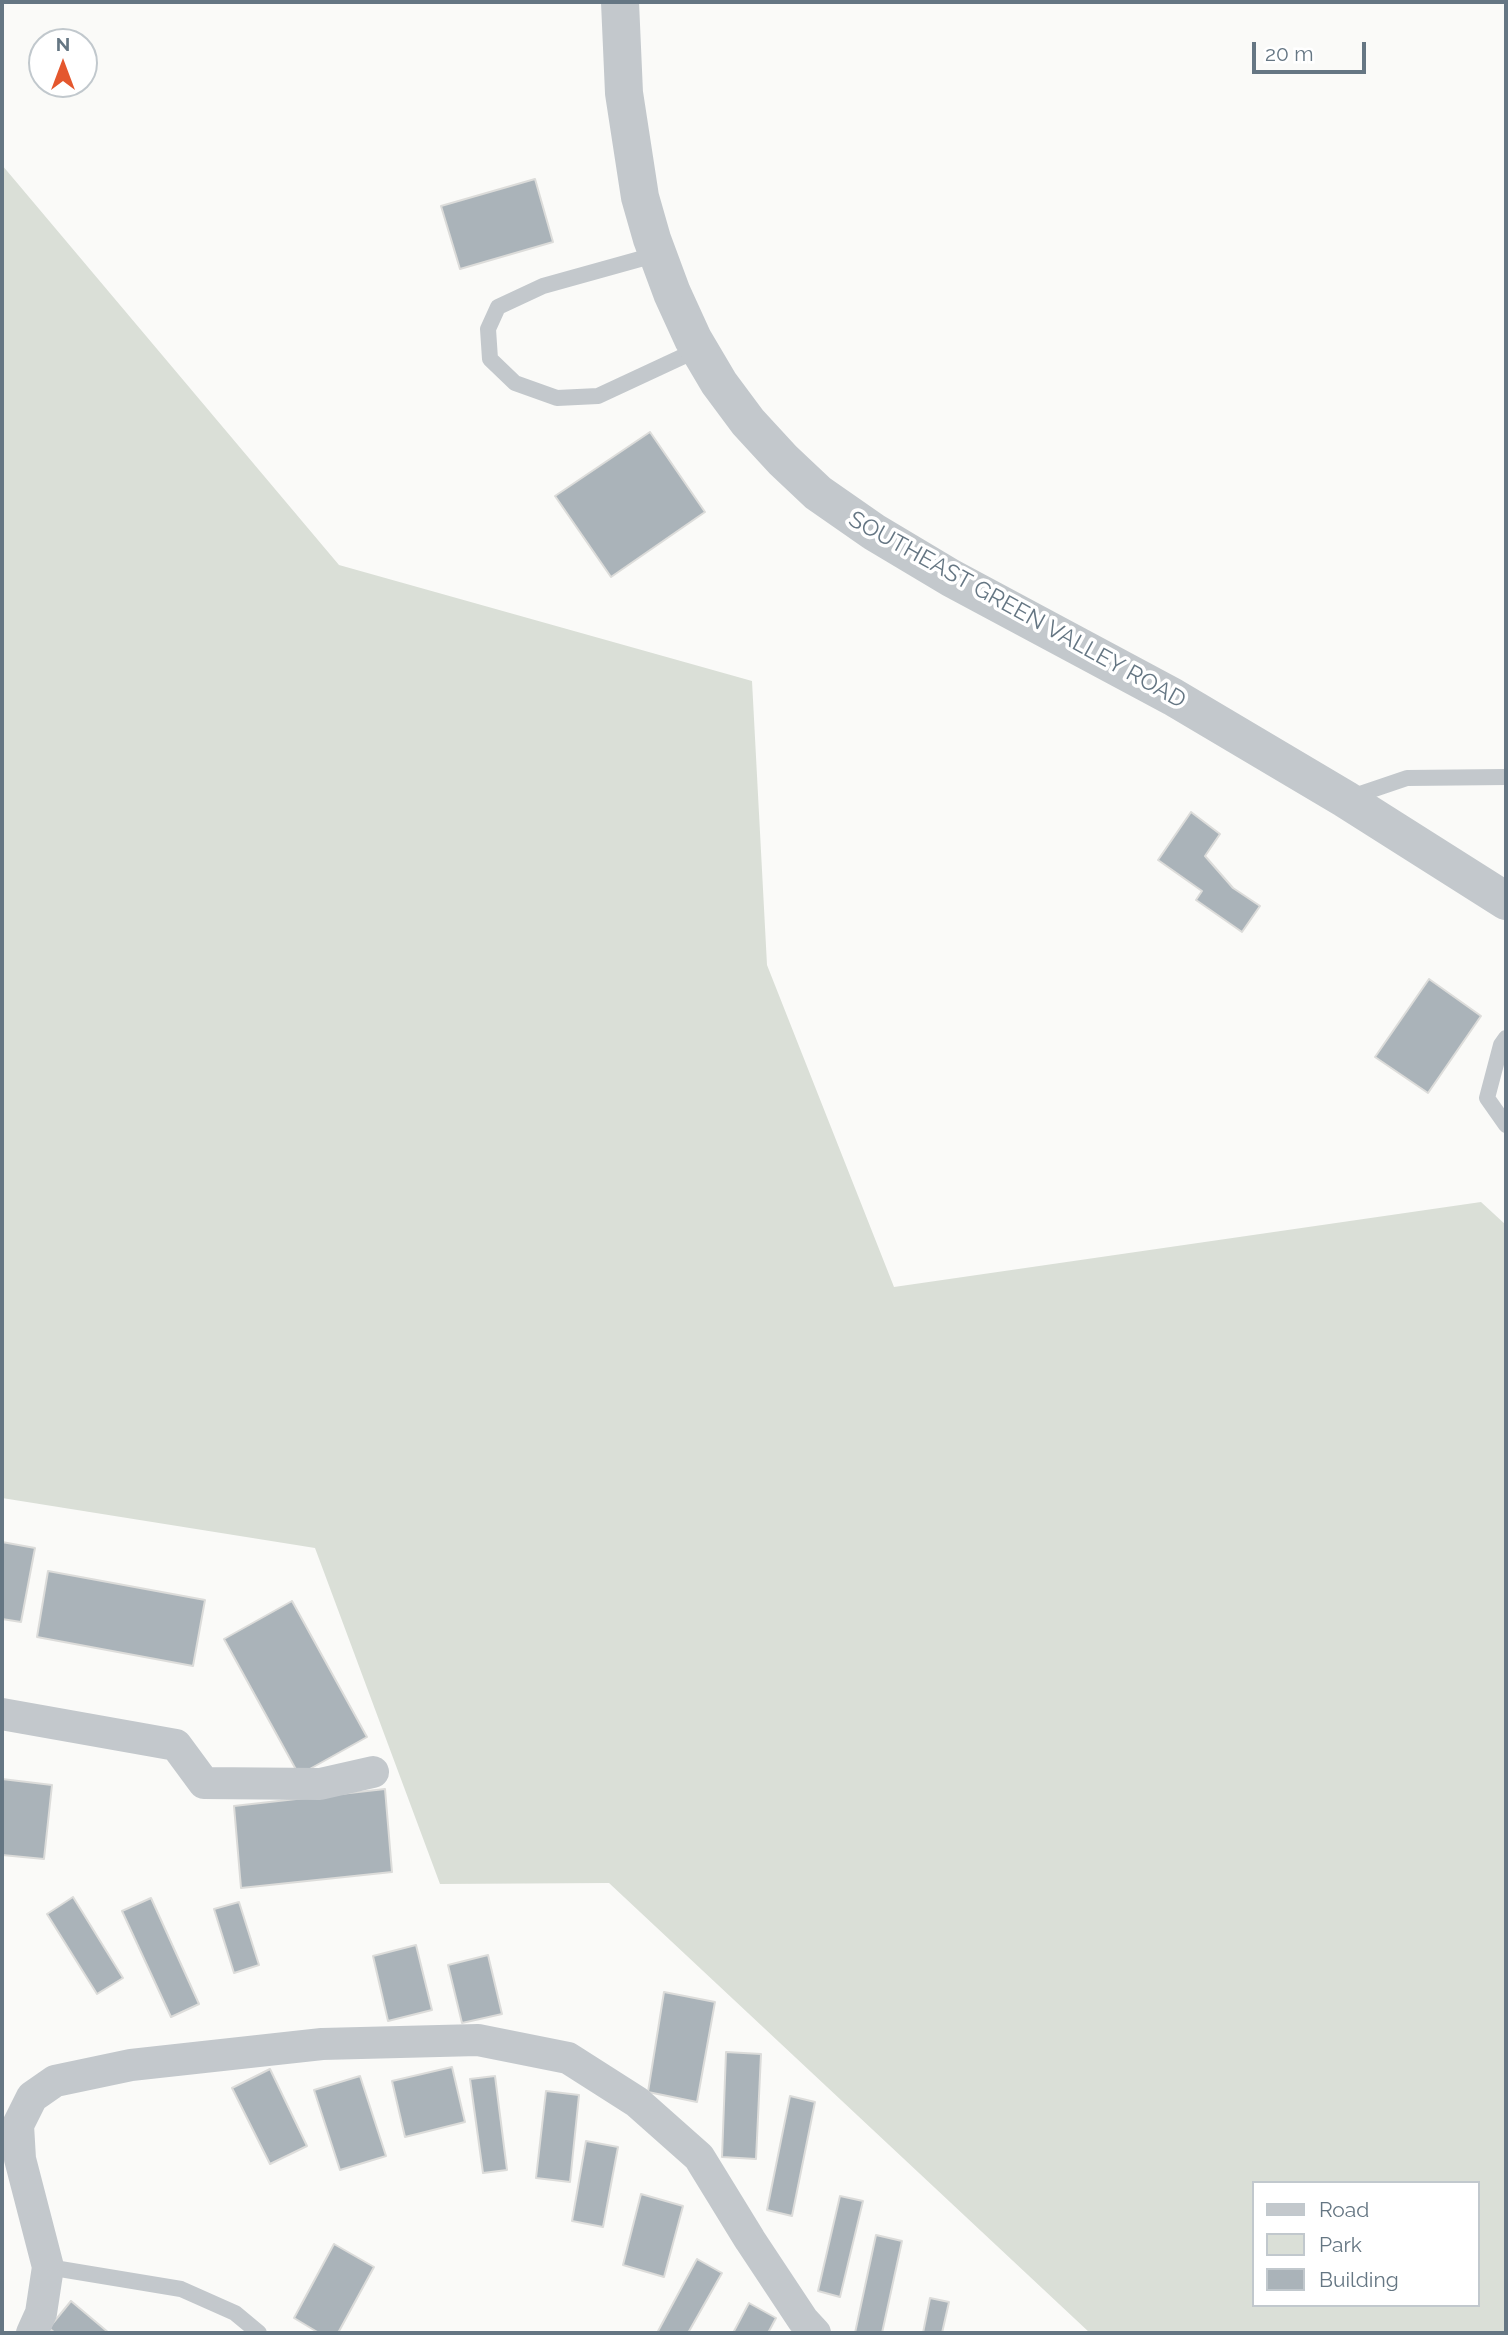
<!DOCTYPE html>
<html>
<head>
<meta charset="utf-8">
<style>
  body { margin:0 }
  #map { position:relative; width:1508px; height:2335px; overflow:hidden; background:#fafaf8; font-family:Raleway,sans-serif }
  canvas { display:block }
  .frame { position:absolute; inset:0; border:4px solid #657683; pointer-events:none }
  .legend { position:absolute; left:1252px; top:2181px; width:228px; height:126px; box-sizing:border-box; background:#fff; border:2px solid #c1c8cd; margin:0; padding:9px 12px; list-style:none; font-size:21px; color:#657683 }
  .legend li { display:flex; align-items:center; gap:14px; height:35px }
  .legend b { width:35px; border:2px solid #c1c8cd }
  .north { position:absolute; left:28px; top:28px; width:70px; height:70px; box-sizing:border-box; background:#fff; border:2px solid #c1c8cd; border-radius:50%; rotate:0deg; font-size:19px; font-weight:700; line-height:28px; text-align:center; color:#657683 }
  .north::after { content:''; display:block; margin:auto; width:24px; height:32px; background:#e4572e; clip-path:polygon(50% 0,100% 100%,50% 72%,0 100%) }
  .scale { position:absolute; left:1252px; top:42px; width:114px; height:32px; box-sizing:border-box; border:4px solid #657683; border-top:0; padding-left:9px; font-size:21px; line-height:24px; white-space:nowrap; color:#657683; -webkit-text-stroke:5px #fff; paint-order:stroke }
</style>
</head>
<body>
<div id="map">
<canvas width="1508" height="2335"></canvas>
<div class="frame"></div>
<ul class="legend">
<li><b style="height:9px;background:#c3c8cc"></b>Road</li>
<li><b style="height:19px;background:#dadfd7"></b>Park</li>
<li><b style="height:19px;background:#aab3b9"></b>Building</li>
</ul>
<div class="north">N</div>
<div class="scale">20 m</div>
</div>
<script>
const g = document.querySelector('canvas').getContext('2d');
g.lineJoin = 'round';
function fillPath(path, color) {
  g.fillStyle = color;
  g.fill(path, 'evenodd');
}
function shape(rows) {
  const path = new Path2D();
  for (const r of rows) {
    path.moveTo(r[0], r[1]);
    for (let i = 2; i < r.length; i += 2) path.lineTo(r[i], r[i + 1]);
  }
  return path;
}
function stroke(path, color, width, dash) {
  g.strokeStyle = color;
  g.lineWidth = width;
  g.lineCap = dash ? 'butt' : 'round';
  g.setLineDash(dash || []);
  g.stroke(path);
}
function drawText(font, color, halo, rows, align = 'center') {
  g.font = font + ' Raleway,sans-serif';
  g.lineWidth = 7;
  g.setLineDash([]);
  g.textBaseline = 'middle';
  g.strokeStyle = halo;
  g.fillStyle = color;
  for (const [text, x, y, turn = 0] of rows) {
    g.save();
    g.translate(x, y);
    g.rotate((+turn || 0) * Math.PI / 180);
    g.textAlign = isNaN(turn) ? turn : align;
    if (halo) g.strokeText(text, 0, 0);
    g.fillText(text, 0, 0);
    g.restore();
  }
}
const green = shape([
  [2,165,339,565,752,681,767,965,894,1287,1481,1202,1506,1225,1506,2333,1090,2333,609,1883,440,1884,315,1548,2,1498],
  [1254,2183,1478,2183,1478,2305,1254,2305]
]);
const building = shape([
  [535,179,553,242,460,269,441,206,535,179],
  [650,432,705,512,611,577,555,496,650,432],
  [1191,812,1220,834,1205,856,1233,888,1260,906,1242,932,1196,900,1202,891,1158,860,1191,812],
  [1429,979,1481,1016,1428,1093,1375,1057,1429,979],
  [2,1542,35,1548,21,1622,2,1619,2,1542],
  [48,1571,205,1600,193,1666,37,1637,48,1571],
  [292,1601,367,1737,299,1775,224,1639,292,1601],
  [2,1779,52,1785,44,1859,2,1855,2,1779],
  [385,1789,392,1872,241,1888,234,1806,385,1789],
  [73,1897,123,1978,97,1994,47,1914,73,1897],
  [151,1898,199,2004,171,2017,122,1911,151,1898],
  [239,1902,259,1965,234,1973,214,1909,239,1902],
  [416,1945,432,2010,388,2021,373,1956,416,1945],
  [488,1955,502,2014,462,2023,448,1965,488,1955],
  [664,1992,715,2002,697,2102,648,2092,664,1992],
  [726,2052,761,2054,756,2159,722,2157,726,2052],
  [452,2067,465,2122,405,2137,392,2081,452,2067],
  [270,2069,307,2146,270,2164,232,2088,270,2069],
  [360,2076,386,2156,340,2170,314,2090,360,2076],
  [495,2076,507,2170,483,2173,470,2079,495,2076],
  [546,2091,579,2095,570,2182,536,2178,546,2091],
  [790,2096,815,2102,792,2216,767,2210,790,2096],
  [586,2141,618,2147,603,2227,572,2221,586,2141],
  [641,2194,683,2206,664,2277,623,2265,641,2194],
  [840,2196,863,2201,840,2297,818,2291,840,2196],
  [876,2235,902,2241,882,2333,855,2333,876,2235],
  [334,2244,374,2267,338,2333,319,2333,294,2318,334,2244],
  [697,2259,722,2273,688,2333,657,2333,697,2259],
  [930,2298,949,2302,942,2333,923,2333,930,2298],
  [71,2301,109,2333,55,2333,49,2328,71,2301],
  [749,2303,776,2318,768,2333,733,2333,749,2303]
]);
const service = shape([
  [658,254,543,286,498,307,488,329,490,359,515,383,557,398,598,396,699,349],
  [1351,797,1407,778,1506,777],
  [1506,1038,1501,1045,1487,1098,1506,1125],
  [48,2267,181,2289,235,2313,259,2333]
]);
const minor = shape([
  [2,1714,176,1745,204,1783,320,1784,373,1772],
  [32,2333,41,2313,48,2267,20,2159,18,2125,32,2097,55,2081,131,2065,322,2044,478,2040,568,2058,637,2102,699,2157,750,2240,803,2320,815,2333]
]);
const tertiary = shape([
  [620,2,624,93,640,197,652,239,672,293,693,339,719,383,748,422,783,460,818,493,874,532,951,578,1173,697,1345,799,1506,901]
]);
const streetNames = [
  ["SOUTHEAST GREEN VALLEY ROAD",1017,610,29]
];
fillPath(green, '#dadfd7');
fillPath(building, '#aab3b9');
stroke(building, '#dcdcda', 2);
stroke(service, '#c3c8cc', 16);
stroke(minor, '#c3c8cc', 32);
stroke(tertiary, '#c3c8cc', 38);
drawText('23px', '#657683', '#fff', streetNames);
</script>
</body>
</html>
